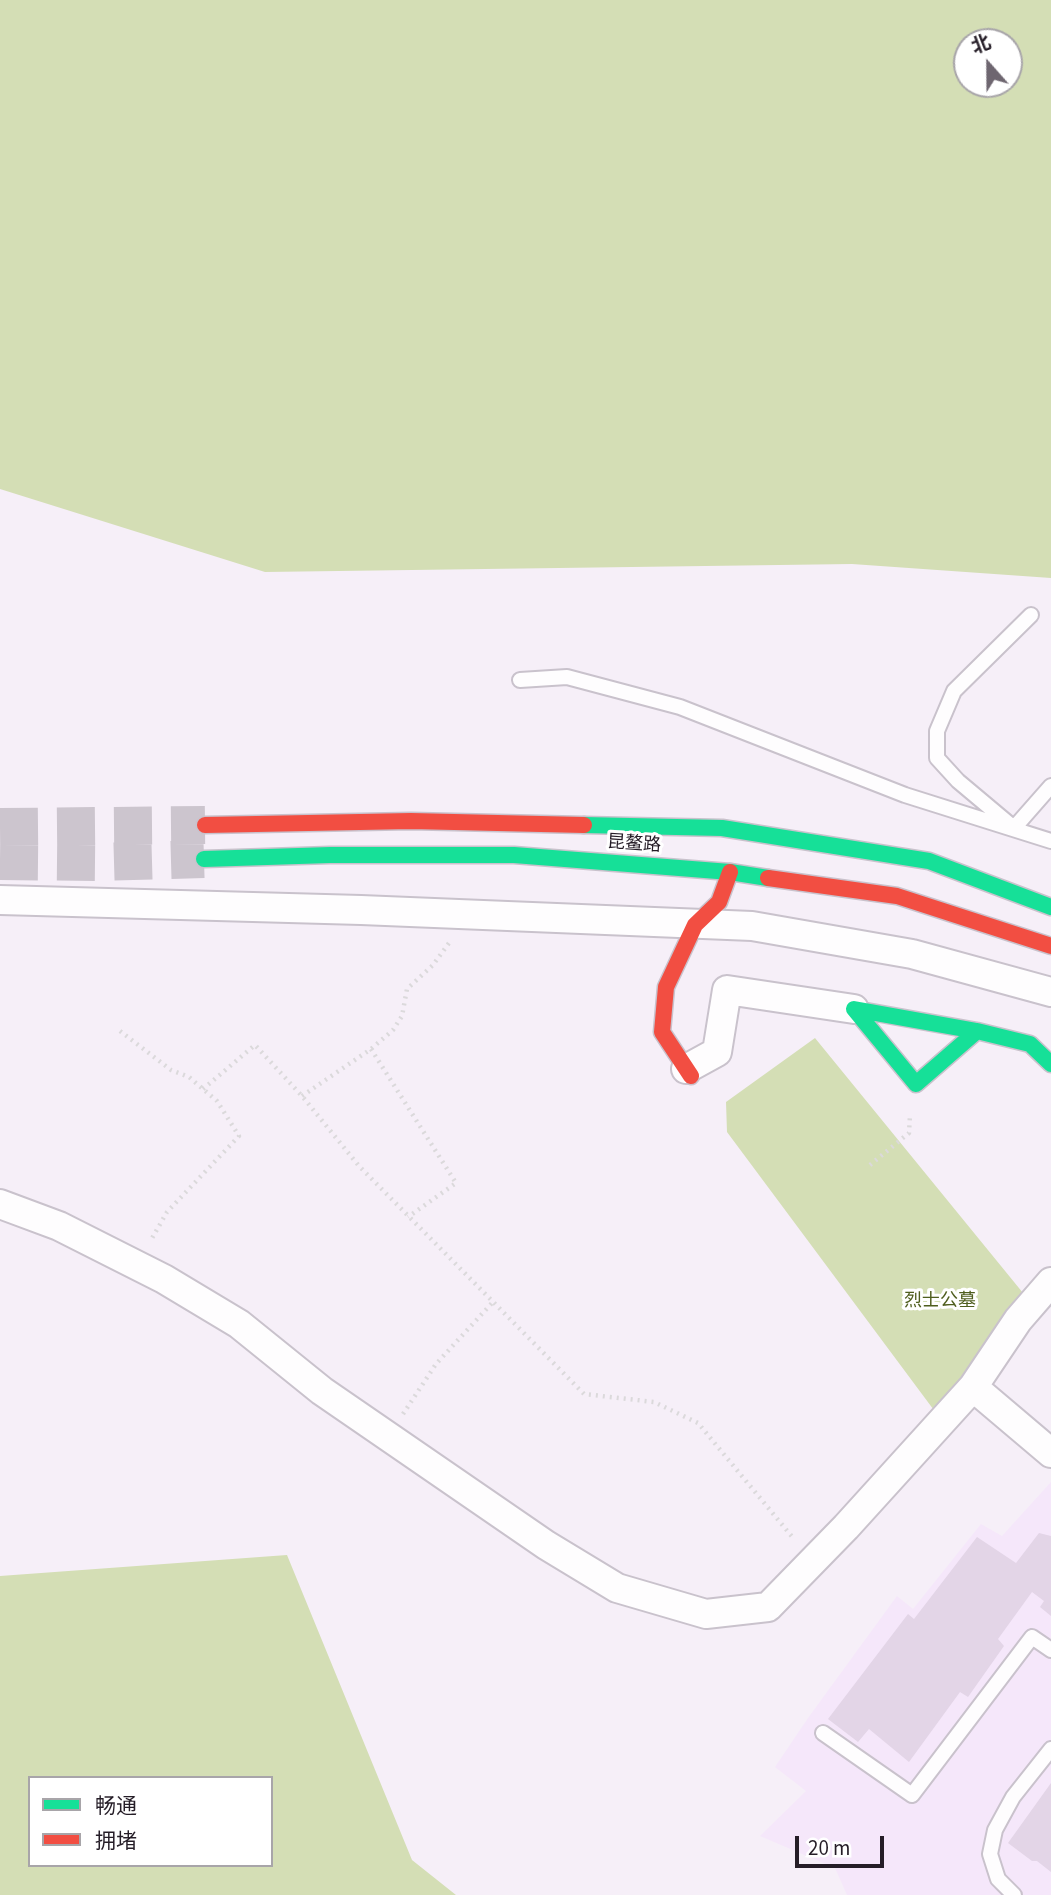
<!DOCTYPE html>
<html>
<head>
<meta charset="utf-8">
<style>
  body { margin:0 }
  #map { position:relative; width:1051px; height:1895px; overflow:hidden; background:#f6eff8; font-family:"Source Sans 3","Noto Sans SC",sans-serif }
  canvas { display:block }
  .legend { position:absolute; left:28px; top:1776px; width:245px; height:91px; box-sizing:border-box; background:#fff; border:2px solid #a8a5a9; margin:0; padding:9px 12px; list-style:none; font-size:21px; color:#251d27 }
  .legend li { display:flex; align-items:center; gap:14px; height:35px }
  .legend b { width:35px; border:2px solid #a8a5a9 }
  .north { position:absolute; left:953px; top:28px; width:70px; height:70px; box-sizing:border-box; background:#fff; border:2px solid #a8a5a9; border-radius:50%; rotate:339deg; font-size:19px; font-weight:700; line-height:28px; text-align:center; color:#251d27 }
  .north::after { content:''; display:block; margin:auto; width:24px; height:32px; background:#6e6670; clip-path:polygon(50% 0,100% 100%,50% 72%,0 100%) }
  .scale { position:absolute; left:795px; top:1836px; width:89px; height:32px; box-sizing:border-box; border:4px solid #251d27; border-top:0; padding-left:9px; font-size:21px; line-height:24px; white-space:nowrap; color:#251d27; -webkit-text-stroke:5px #fff; paint-order:stroke }
</style>
</head>
<body>
<div id="map">
<canvas width="1051" height="1895"></canvas>
<ul class="legend">
<li><b style="height:9px;background:#16e098"></b>畅通</li>
<li><b style="height:9px;background:#f24e42"></b>拥堵</li>
</ul>
<div class="north">北</div>
<div class="scale">20 m</div>
</div>
<script>
const g = document.querySelector('canvas').getContext('2d');
g.lineJoin = 'round';
function fillPath(path, color) {
  g.fillStyle = color;
  g.fill(path, 'evenodd');
}
function shape(rows) {
  const path = new Path2D();
  for (const r of rows) {
    path.moveTo(r[0], r[1]);
    for (let i = 2; i < r.length; i += 2) path.lineTo(r[i], r[i + 1]);
  }
  return path;
}
function stroke(path, color, width, dash) {
  g.strokeStyle = color;
  g.lineWidth = width;
  g.lineCap = dash ? 'butt' : 'round';
  g.setLineDash(dash || []);
  g.stroke(path);
}
function drawText(font, color, halo, rows, align = 'center') {
  g.font = font + ' "Source Sans 3","Noto Sans SC",sans-serif';
  g.lineWidth = 6;
  g.setLineDash([]);
  g.textBaseline = 'middle';
  g.strokeStyle = halo;
  g.fillStyle = color;
  for (const [text, x, y, turn = 0] of rows) {
    g.save();
    g.translate(x, y);
    g.rotate((+turn || 0) * Math.PI / 180);
    g.textAlign = isNaN(turn) ? turn : align;
    if (halo) g.strokeText(text, 0, 0);
    g.fillText(text, 0, 0);
    g.restore();
  }
}
const built = shape([
  [1051,1482,1051,1895,847,1895,835,1868,760,1836,806,1791,775,1767,808,1718,897,1596,913,1609,981,1524,1002,1536]
]);
const green = shape([
  [0,0,1051,0,1051,578,852,564,265,572,0,489],
  [967,42,1009,42,1009,84,967,84],
  [815,1038,1032,1304,942,1421,727,1132,726,1102],
  [287,1555,412,1860,456,1895,0,1895,0,1576],
  [30,1778,271,1778,271,1865,30,1865]
]);
const building = shape([
  [1039,1533,1051,1536,1051,1616,1040,1607,1044,1601,1032,1592,998,1639,1004,1646,968,1697,960,1692,909,1762,869,1729,858,1742,828,1719,908,1614,914,1619,977,1537,1016,1563],
  [1051,1783,1051,1872,1037,1861,1032,1861,1008,1843]
]);
const secondaryTunnel = shape([
  [0,827,205,825],
  [0,861,99,862,204,859]
]);
const path = shape([
  [120,1031,171,1070,189,1077,217,1101,239,1136,167,1212,151,1240],
  [371,1049,456,1183,408,1217],
  [203,1089,255,1045,302,1096,359,1166,584,1394,654,1402,698,1423,794,1539],
  [302,1096,371,1049,393,1030,402,1016,407,989,433,965,449,943],
  [870,1165,909,1133,910,1115],
  [403,1414,436,1364,492,1303]
]);
const lane = shape([
  [1031,615,954,691,937,731,937,758,958,781,1014,828,1051,786],
  [520,680,567,677,680,707,905,795,1051,841],
  [823,1733,912,1795,1032,1637,1051,1650],
  [1014,1895,998,1879,990,1854,995,1830,1013,1797,1051,1749]
]);
const street = shape([
  [0,900,361,910,752,926,912,954,1051,992],
  [686,1069,717,1052,727,990,854,1009],
  [0,1204,59,1226,164,1279,239,1324,322,1391,546,1545,617,1588,706,1614,768,1607,846,1527,973,1387,1051,1453],
  [973,1387,1018,1320,1051,1282]
]);
const fast = shape([
  [584,825,722,828,929,861,1051,907],
  [204,859,330,855,514,855,730,872,768,878],
  [977,1031,916,1084,854,1009,977,1031,1030,1044,1051,1064]
]);
const jam = shape([
  [205,825,411,821,584,825],
  [768,878,897,896,1051,946],
  [691,1076,662,1032,666,987,695,925,719,902,730,872]
]);
const streetNames = [
  ["昆鳌路",634,845,4]
];
const parkNames = [
  ["烈士公墓",940,1302]
];
fillPath(built, '#f5e7fa');
fillPath(green, '#d4deb5');
fillPath(building, '#e3d5e7');
stroke(secondaryTunnel, '#ccc5ce', 38, [38, 19]);
stroke(lane, '#c9c2cc', 18);
stroke(street, '#c9c2cc', 32);
stroke(fast, '#c9c2cc', 19);
stroke(jam, '#c9c2cc', 19);
stroke(path, '#dbd9db', 4.5, [2, 5]);
stroke(lane, '#fefdfe', 14);
stroke(street, '#fefdfe', 28);
stroke(fast, '#16e098', 16);
stroke(jam, '#f24e42', 16);
drawText('18px', '#251d27', '#fff', streetNames);
drawText('18px', '#4f5e1e', '#fff', parkNames);
</script>
</body>
</html>
